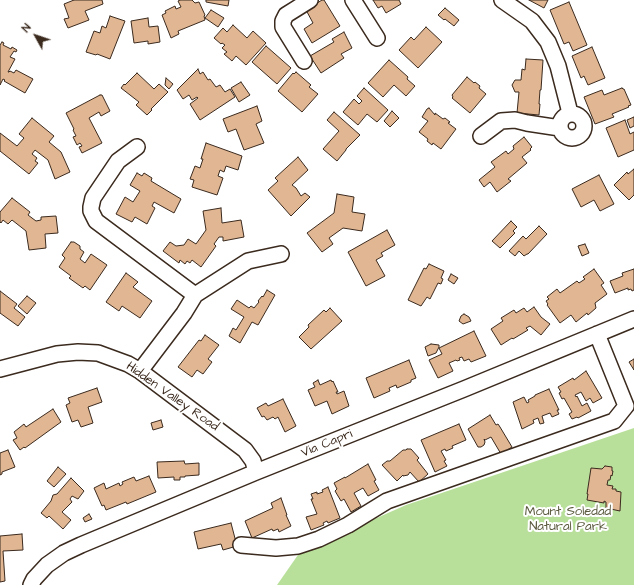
<!DOCTYPE html>
<html>
<head>
<meta charset="utf-8">
<style>
  body { margin:0 }
  #map { position:relative; width:634px; height:585px; overflow:hidden; background:#fff; font-family:"Architects Daughter",sans-serif }
  canvas { display:block }
  .north { position:absolute; left:16px; top:16px; width:40px; height:40px; -webkit-text-stroke:3px #fff; paint-order:stroke; rotate:310deg; font-size:11px; font-weight:700; line-height:16px; text-align:center; color:#3b2a1e }
  .north::after { content:''; display:block; margin:auto; width:14px; height:18px; background:#3b2a1e; clip-path:polygon(50% 0,100% 100%,50% 72%,0 100%) }
</style>
</head>
<body>
<div id="map">
<canvas width="634" height="585"></canvas>
<div class="north">N</div>
</div>
<script>
const g = document.querySelector('canvas').getContext('2d');
g.lineJoin = 'round';
function fillPath(path, color) {
  g.fillStyle = color;
  g.fill(path, 'evenodd');
}
function shape(rows) {
  const path = new Path2D();
  for (const r of rows) {
    if (r.length === 3) {
      path.moveTo(r[0] + r[2], r[1]);
      path.arc(r[0], r[1], r[2], 0, 2 * Math.PI);
      continue;
    }
    path.moveTo(r[0], r[1]);
    for (let i = 2; i < r.length; i += 2) path.lineTo(r[i], r[i + 1]);
  }
  return path;
}
function stroke(path, color, width, dash) {
  g.strokeStyle = color;
  g.lineWidth = width;
  g.lineCap = dash ? 'butt' : 'round';
  g.setLineDash(dash || []);
  g.stroke(path);
}
function drawText(font, color, halo, rows, align = 'center') {
  g.font = font + ' "Architects Daughter",sans-serif';
  g.lineWidth = 4;
  g.setLineDash([]);
  g.textBaseline = 'middle';
  g.strokeStyle = halo;
  g.fillStyle = color;
  for (const [text, x, y, turn = 0] of rows) {
    g.save();
    g.translate(x, y);
    g.rotate((+turn || 0) * Math.PI / 180);
    g.textAlign = isNaN(turn) ? turn : align;
    if (halo) g.strokeText(text, 0, 0);
    g.fillText(text, 0, 0);
    g.restore();
  }
}
const green = shape([
  [634,428,634,585,277,585,300,552,406,505]
]);
const building = shape([
  [74,0,102,0,103,4,85,11,89,20,68,28,64,19,69,18,64,4,74,0],
  [180,0,192,0,195,3,199,2,205,15,204,16,205,20,178,31,179,34,171,38,162,15,166,13,165,11,175,6,176,9,181,7,178,1,180,0],
  [206,0,229,0,228,6,206,2,206,0],
  [322,0,324,0,340,26,312,43,304,29,313,23,306,10,322,0],
  [373,0,399,0,401,4,386,13,382,6,378,8,373,0],
  [529,0,548,0,544,8,529,0],
  [569,2,587,45,573,51,569,42,564,44,550,10,569,2],
  [445,8,459,20,454,26,445,19,444,20,438,15,445,8],
  [211,10,224,18,218,27,205,18,211,10],
  [110,16,125,21,110,59,97,54,96,55,86,52,94,31,100,33,102,26,106,28,110,16],
  [148,18,149,27,158,26,160,42,148,44,148,41,134,43,131,21,148,18],
  [233,25,247,38,253,31,266,43,246,65,236,56,232,61,224,54,227,52,222,48,225,45,222,43,221,44,214,38,223,28,227,32,233,25],
  [426,27,442,42,418,68,399,50,411,37,414,40,426,27],
  [344,32,352,48,341,54,344,58,321,73,310,56,334,42,332,39,344,32],
  [2,42,4,43,3,45,11,49,12,47,17,50,16,52,14,51,10,57,15,59,8,72,9,72,10,71,14,73,16,70,33,79,25,93,4,81,5,80,3,79,0,85,0,45,2,42],
  [266,46,291,68,277,84,252,62,266,46],
  [592,47,605,78,588,85,584,76,581,78,572,56,592,47],
  [526,59,543,60,541,90,540,90,539,104,540,104,539,115,517,113,519,92,515,92,512,85,515,80,521,80,522,69,525,70,526,59],
  [389,60,408,77,407,79,415,86,406,96,394,85,383,97,368,83,389,60],
  [198,69,200,74,203,72,208,80,210,79,216,87,220,85,225,92,230,89,235,97,200,120,190,104,198,98,197,97,192,100,189,95,183,99,177,90,198,69],
  [296,72,311,85,309,87,318,94,302,112,278,91,293,73,294,74,296,72],
  [137,73,154,89,159,84,168,92,151,109,152,110,147,115,136,105,139,102,121,88,124,84,125,85,137,73],
  [467,77,474,83,475,82,480,86,479,88,486,94,470,113,452,98,453,97,452,95,467,77],
  [166,78,173,84,169,89,165,85,166,78],
  [241,82,250,95,239,102,231,88,241,82],
  [364,88,388,110,377,122,367,114,358,125,343,112,354,99,359,104,362,101,357,96,364,88],
  [622,88,623,89,624,89,631,105,628,106,629,107,612,114,614,117,595,124,584,97,602,90,604,95,622,88],
  [100,95,102,95,110,111,101,116,99,112,89,118,102,143,82,153,79,147,82,146,80,143,77,145,73,137,76,136,73,130,74,129,66,113,100,95],
  [257,106,262,121,256,124,264,143,244,150,236,129,228,132,223,119,257,106],
  [429,108,435,115,435,113,443,119,445,118,450,122,448,123,456,129,441,149,433,143,432,145,427,141,428,139,419,132,428,121,422,117,427,109,429,108],
  [392,111,399,118,390,127,384,121,392,111],
  [334,112,360,135,346,149,346,150,337,161,323,149,339,131,327,120,334,112],
  [634,117,634,126,630,128,627,120,634,117],
  [32,118,54,136,49,142,61,152,70,172,55,179,48,160,35,150,32,154,37,158,35,161,38,163,29,174,0,151,0,133,17,146,24,138,19,134,32,118],
  [625,120,630,134,634,132,634,150,618,157,606,128,625,120],
  [524,137,532,147,530,149,531,150,522,157,527,163,508,179,511,181,497,192,490,182,484,187,479,180,495,167,491,162,506,151,508,154,514,149,513,146,524,137],
  [206,143,242,156,238,170,226,166,224,172,220,170,218,176,223,178,217,195,192,187,194,180,190,179,195,166,200,168,203,159,201,159,206,143],
  [298,157,308,170,292,185,296,188,301,196,305,193,310,197,291,216,268,190,278,181,275,178,298,157],
  [634,169,634,195,629,200,614,185,627,172,628,174,634,169],
  [137,173,142,176,144,173,152,178,151,181,181,199,174,213,154,202,152,206,155,208,147,224,135,217,132,222,116,214,125,197,133,202,140,191,130,185,137,173],
  [599,175,614,204,600,211,594,200,581,207,572,189,599,175],
  [337,194,354,197,352,212,365,214,362,231,343,228,329,238,333,244,322,252,307,233,334,213,337,194],
  [12,198,30,212,28,215,36,221,41,220,41,217,56,216,58,233,45,234,46,248,29,250,26,231,12,220,8,224,3,220,1,223,0,222,0,212,12,198],
  [221,208,222,223,241,220,244,237,223,241,223,237,219,237,214,244,216,246,201,267,192,260,190,263,187,261,185,264,180,260,179,263,163,251,170,242,176,246,184,245,188,239,196,244,206,230,203,211,221,208],
  [511,221,517,227,513,231,515,233,500,248,492,241,511,221],
  [539,226,547,234,528,254,527,254,524,256,519,251,515,256,509,251,523,236,526,239,539,226],
  [387,230,395,245,381,253,383,256,376,260,385,276,366,286,348,252,387,230],
  [71,242,74,242,80,246,80,249,84,252,80,259,85,263,91,254,107,265,90,290,85,286,83,288,69,278,71,276,59,267,65,258,62,255,71,242],
  [585,244,589,253,582,256,578,246,585,244],
  [429,264,444,271,441,278,443,279,441,284,438,283,430,299,427,297,421,306,408,300,424,268,426,269,429,264],
  [594,269,604,283,601,285,607,294,595,303,596,308,588,315,587,313,576,322,571,315,560,323,547,305,548,304,546,301,549,299,547,297,557,289,560,293,577,281,579,283,585,279,583,277,594,269],
  [634,269,634,290,632,291,631,289,628,290,628,288,615,293,610,281,623,276,622,273,634,269],
  [126,273,138,282,133,287,152,301,140,318,122,306,119,311,106,302,126,273],
  [451,274,458,278,454,284,448,280,451,274],
  [267,290,275,295,258,325,252,322,240,343,229,336,233,328,236,330,244,317,231,309,237,300,249,308,251,306,254,308,259,302,258,301,262,296,263,297,267,290],
  [0,291,17,304,14,308,25,317,18,326,0,313,0,291],
  [27,296,36,303,27,314,18,306,27,296],
  [534,307,541,317,550,324,541,335,530,326,526,328,528,330,513,339,512,338,501,345,491,329,503,321,501,318,514,310,516,313,524,308,527,312,534,307],
  [330,308,342,321,311,349,299,337,309,327,308,325,324,310,326,312,330,308],
  [464,314,469,317,471,321,463,324,459,321,461,316,464,314],
  [474,331,486,356,471,362,469,359,464,361,462,357,459,358,460,360,457,361,456,360,449,363,453,371,438,378,429,360,442,354,439,348,474,331],
  [205,335,219,345,208,359,212,362,203,374,197,370,192,377,178,367,199,340,201,341,205,335],
  [431,344,439,345,439,347,436,353,428,356,425,347,431,344],
  [634,359,634,370,629,362,634,359],
  [409,360,416,378,411,380,411,382,397,388,396,385,389,388,390,391,374,398,366,378,409,360],
  [586,371,602,398,593,403,590,398,586,401,581,392,575,395,576,397,577,396,582,406,587,403,591,411,578,418,577,417,572,419,569,414,572,412,564,398,562,399,559,393,561,392,558,387,573,378,574,380,586,371],
  [318,380,320,385,331,380,332,382,333,381,338,392,336,392,337,394,344,391,349,406,332,414,327,401,315,406,308,390,315,387,313,383,318,380],
  [97,388,102,402,88,407,93,423,81,427,78,420,72,422,66,405,70,403,68,398,97,388],
  [549,389,559,410,557,410,559,414,552,417,550,413,542,416,544,423,540,424,538,418,533,420,534,423,522,429,513,402,524,397,527,403,529,402,528,400,535,396,535,395,549,389],
  [283,399,296,426,285,432,278,417,275,419,273,417,267,420,264,416,262,417,257,408,266,403,268,406,283,399],
  [53,409,61,422,25,448,24,447,20,450,13,440,17,438,14,432,24,424,26,427,53,409],
  [490,415,496,425,498,424,500,427,512,447,501,454,491,437,485,440,484,439,485,442,484,445,481,447,478,447,468,429,490,415],
  [161,420,163,427,153,430,151,423,161,420],
  [459,424,466,440,452,446,453,448,446,451,445,449,441,451,446,460,444,461,447,466,435,472,421,440,459,424],
  [407,449,411,449,419,458,417,460,428,474,419,482,410,472,408,475,403,476,403,475,397,481,382,465,387,461,390,461,403,450,406,450,407,449],
  [8,450,15,467,2,472,2,474,0,475,0,453,8,450],
  [184,461,185,464,199,463,199,475,185,476,185,477,180,477,180,480,174,480,174,477,158,478,157,462,184,461],
  [368,464,376,480,374,481,379,490,368,496,363,488,354,493,361,506,351,512,344,499,341,501,335,491,337,489,334,483,345,477,345,478,368,464],
  [605,466,612,467,612,471,613,471,612,476,611,475,610,480,608,480,607,485,613,486,612,489,616,489,616,491,621,492,620,511,606,508,606,502,604,501,604,503,587,500,588,494,587,494,591,468,602,469,605,466],
  [58,467,66,474,54,487,47,481,58,467],
  [149,476,156,492,127,504,126,502,106,510,104,505,102,506,94,488,104,483,106,489,119,483,120,486,123,484,122,482,134,477,136,481,149,476],
  [71,478,84,491,78,499,72,496,70,499,72,502,62,512,71,520,63,529,49,516,47,518,41,513,51,501,53,495,57,494,71,478],
  [328,487,340,518,328,523,327,521,323,523,324,525,311,530,306,517,317,514,311,499,313,499,311,494,317,492,317,494,323,492,322,490,328,487],
  [281,498,287,515,286,515,291,526,279,532,278,529,273,531,272,529,252,538,245,521,273,508,271,503,281,498],
  [89,514,92,519,85,522,83,518,89,514],
  [231,523,237,546,223,550,221,544,198,549,194,532,231,523],
  [22,534,23,550,3,551,5,581,0,582,0,536,22,534]
]);
const minor = shape([
  [353,0,377,38],
  [502,0,532,21,548,42,558,66,570,113],
  [304,61,283,27,283,21,286,15,310,0],
  [572,126,12],
  [481,136,501,121,515,120,527,123,560,128],
  [137,147,118,161,93,198,91,207,91,211,96,221,195,295],
  [0,369,57,354,78,352,98,353,128,364,140,371,245,450,253,461,256,472],
  [140,371,184,313,195,295,248,261,281,254],
  [241,545,276,548,298,546,319,539,348,525,387,501,614,421,626,406,597,334],
  [31,585,34,579,47,565,64,553,81,545,256,472,464,389,634,319]
]);
const streetNames = [
  ["Hidden Valley Road",172,397,35],
  ["Via Capri",327,444,-22]
];
const parkNames = [
  ["Mount Soledad",568,512],
  ["Natural Park",568,527]
];
fillPath(green, '#b9e09b');
fillPath(building, '#e1b692');
stroke(building, '#3b2a1e', 1);
stroke(minor, '#3b2a1e', 18);
stroke(minor, '#fff', 15);
drawText('13px', '#3b2a1e', '#fff', streetNames);
drawText('13px', '#5a583d', '#fff', parkNames);
</script>
</body>
</html>
